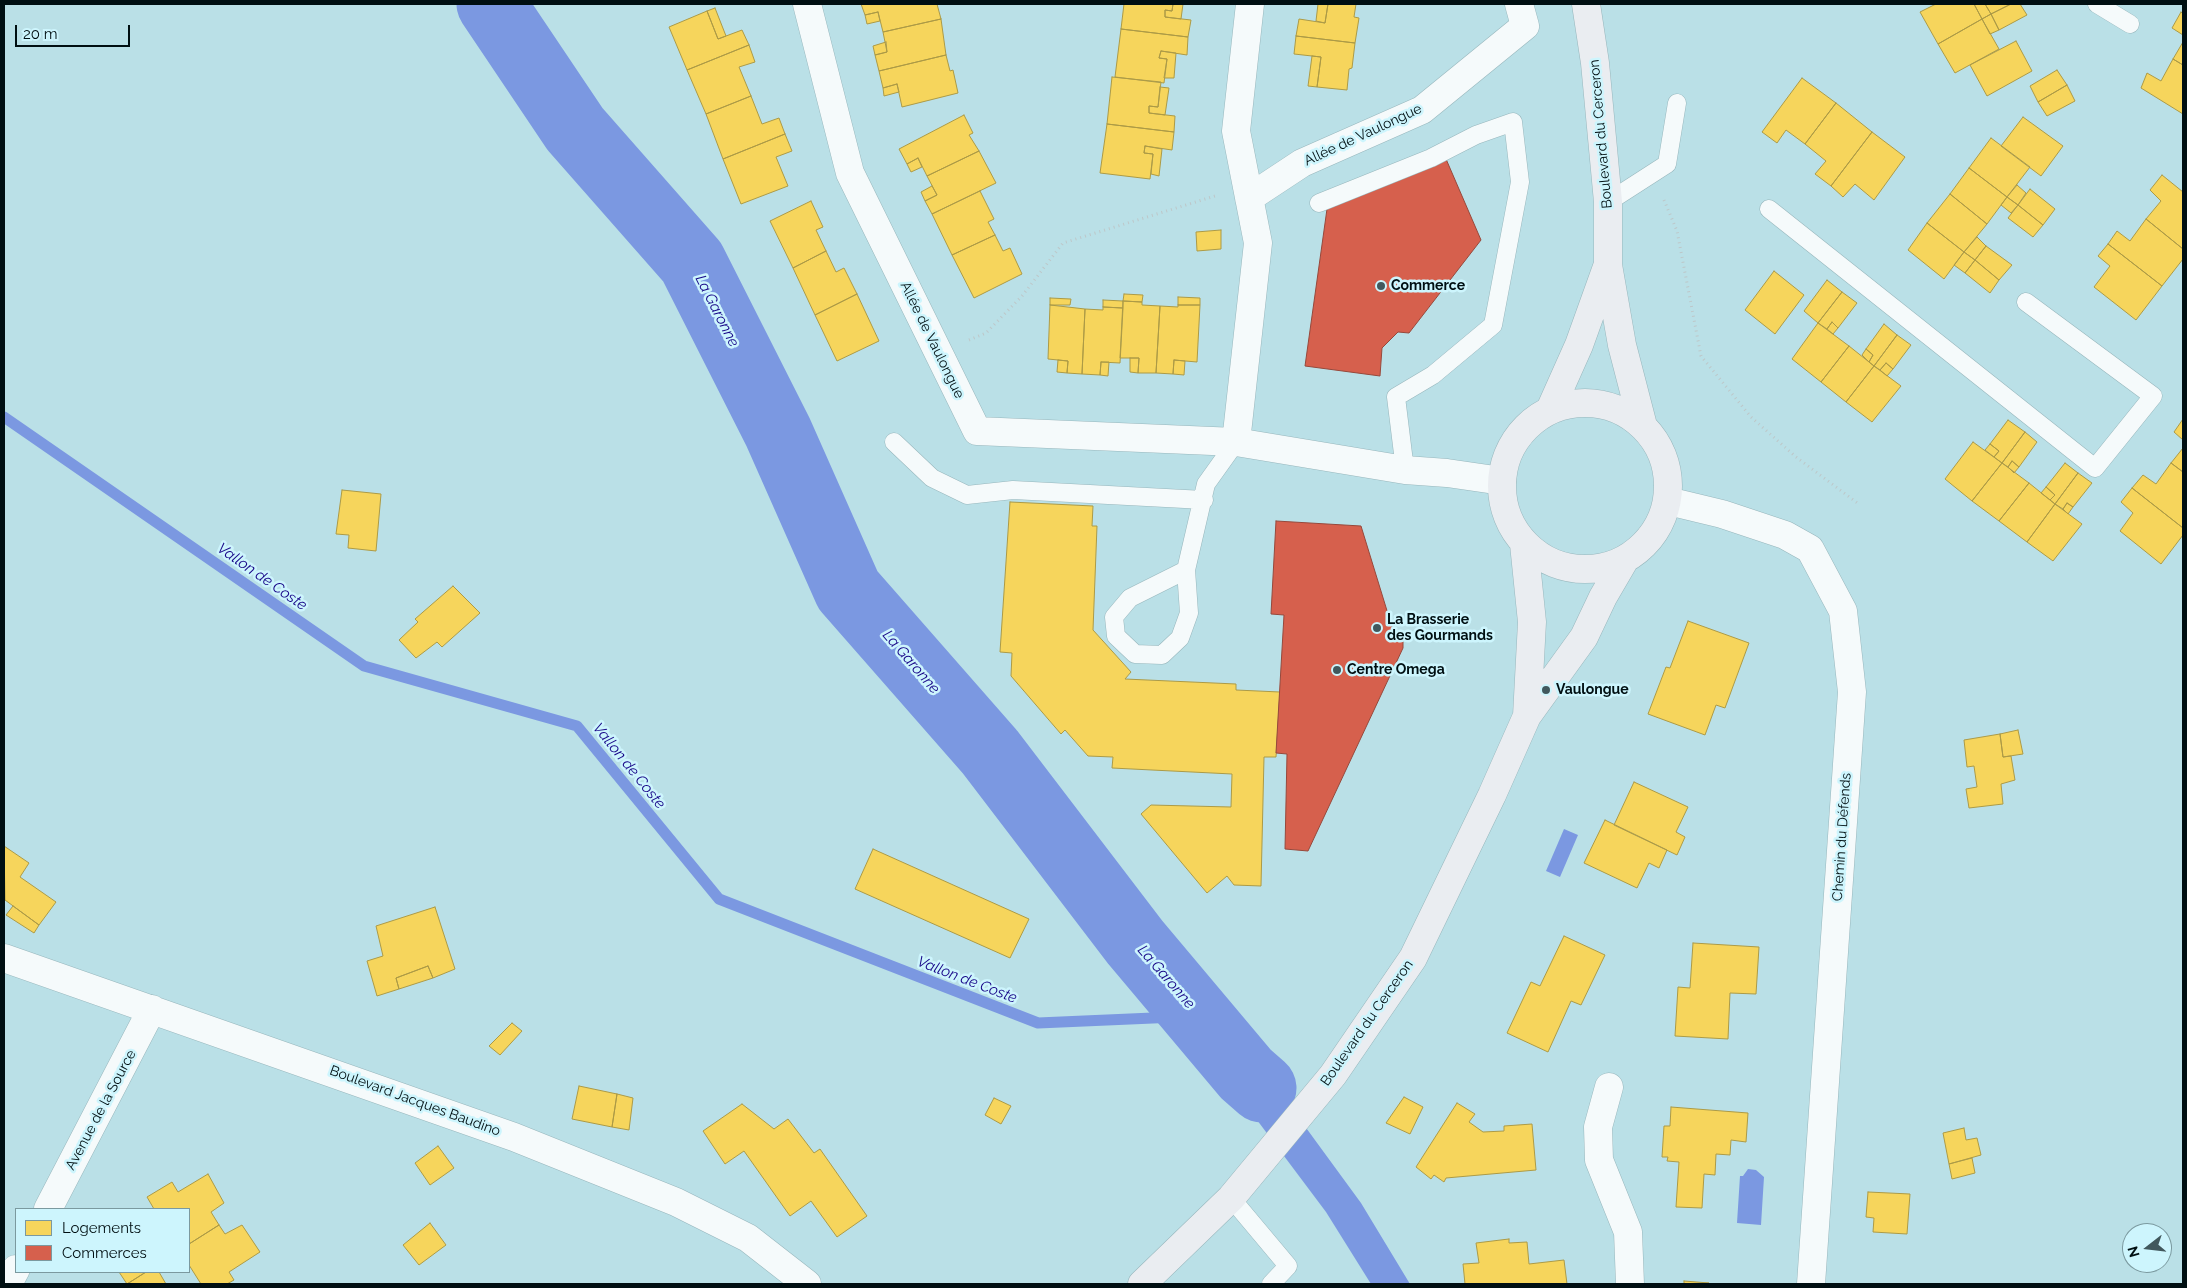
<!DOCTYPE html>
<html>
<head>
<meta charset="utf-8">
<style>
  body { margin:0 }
  #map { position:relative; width:2187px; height:1288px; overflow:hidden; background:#bae0e7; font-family:Raleway,sans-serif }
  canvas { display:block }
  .frame { position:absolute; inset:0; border:5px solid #000f12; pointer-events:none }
  .legend { position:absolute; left:15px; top:1208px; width:175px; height:65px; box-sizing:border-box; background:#cdf5fd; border:1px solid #7b999f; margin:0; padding:6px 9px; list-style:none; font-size:15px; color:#000f12 }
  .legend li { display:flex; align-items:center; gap:10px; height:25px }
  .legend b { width:25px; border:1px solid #7b999f }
  .north { position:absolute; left:2122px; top:1223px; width:50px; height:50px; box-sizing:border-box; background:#cdf5fd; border:1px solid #7b999f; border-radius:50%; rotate:254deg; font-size:14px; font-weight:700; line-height:20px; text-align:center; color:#000f12 }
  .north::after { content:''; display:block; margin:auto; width:18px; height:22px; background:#41585d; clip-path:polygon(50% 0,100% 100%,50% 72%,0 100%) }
  .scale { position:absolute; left:15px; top:25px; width:115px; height:22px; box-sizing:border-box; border:2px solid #000f12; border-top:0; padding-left:6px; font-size:15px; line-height:18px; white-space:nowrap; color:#000f12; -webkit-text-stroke:4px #cdf5fd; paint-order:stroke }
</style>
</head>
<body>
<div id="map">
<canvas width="2187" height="1288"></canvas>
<div class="frame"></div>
<ul class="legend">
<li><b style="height:14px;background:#f6d55c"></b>Logements</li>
<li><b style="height:14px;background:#d6604d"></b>Commerces</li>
</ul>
<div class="north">N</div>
<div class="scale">20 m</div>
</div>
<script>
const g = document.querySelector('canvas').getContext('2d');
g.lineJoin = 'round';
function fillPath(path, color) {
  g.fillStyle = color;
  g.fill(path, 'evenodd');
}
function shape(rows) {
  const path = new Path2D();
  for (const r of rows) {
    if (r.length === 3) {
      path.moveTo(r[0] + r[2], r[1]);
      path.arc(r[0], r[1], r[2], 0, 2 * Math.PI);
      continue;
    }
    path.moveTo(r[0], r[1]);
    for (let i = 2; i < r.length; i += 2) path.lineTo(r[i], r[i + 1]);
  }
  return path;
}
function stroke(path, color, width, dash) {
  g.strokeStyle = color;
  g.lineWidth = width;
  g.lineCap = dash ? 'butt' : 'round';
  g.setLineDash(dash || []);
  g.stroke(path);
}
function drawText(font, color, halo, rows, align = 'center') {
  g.font = font + ' Raleway,sans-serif';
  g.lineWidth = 5;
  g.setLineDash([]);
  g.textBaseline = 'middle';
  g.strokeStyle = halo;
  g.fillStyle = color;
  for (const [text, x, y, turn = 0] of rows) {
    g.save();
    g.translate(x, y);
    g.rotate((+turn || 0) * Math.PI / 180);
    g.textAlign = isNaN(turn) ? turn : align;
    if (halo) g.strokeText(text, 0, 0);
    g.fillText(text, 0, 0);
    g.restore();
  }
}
const water = shape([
  [1564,829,1578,835,1560,877,1546,871],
  [1199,1016,1231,1035,1274,1084,1361,1203,1410,1284,1371,1284,1326,1212,1257,1120,1227,1072],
  [1748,1169,1756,1170,1764,1177,1761,1225,1737,1223,1740,1176,1743,1176]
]);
const homes = shape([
  [861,4,937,4,941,19,883,32,878,12,865,15,861,4],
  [1124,4,1173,4,1172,11,1165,10,1165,17,1191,20,1188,37,1121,29,1124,4],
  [1173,4,1183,4,1181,19,1165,17,1165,10,1172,11,1173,4],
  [1318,4,1328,4,1325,23,1316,21,1318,4],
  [1328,4,1356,4,1354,17,1359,18,1355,43,1296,36,1299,19,1325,23,1328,4],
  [1936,4,1974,4,1982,19,1938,44,1920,12,1936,4],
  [1974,4,1985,4,1991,14,1982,19,1974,4],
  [1985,4,2011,4,1991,14,1985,4],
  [2011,4,2020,4,2027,15,1999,30,1991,14,2011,4],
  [715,8,726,36,718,39,707,11,715,8],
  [707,11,718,39,742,30,749,45,687,70,669,27,707,11],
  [878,12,880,21,867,24,865,15,878,12],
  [2181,12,2183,14,2183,35,2172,28,2181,12],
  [1991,14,1999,30,1990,34,1982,19,1991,14],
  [941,19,946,55,879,71,875,55,887,52,883,32,941,19],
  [1982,19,1999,49,1955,73,1938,44,1982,19],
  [1121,29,1188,37,1187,55,1161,51,1159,58,1167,59,1164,83,1115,77,1121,29],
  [1296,36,1355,43,1352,68,1349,69,1347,90,1317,87,1321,57,1294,54,1296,36],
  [2016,41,2032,71,1987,96,1970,65,2016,41],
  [886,42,887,52,875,55,873,46,886,42],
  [2183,42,2183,65,2173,59,2183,42],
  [749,45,755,62,739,67,751,96,706,114,687,70,749,45],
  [1161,51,1176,53,1174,78,1164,78,1167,59,1159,58,1161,51],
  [946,55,950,71,953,70,958,93,902,107,897,84,883,88,879,71,946,55],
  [1312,56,1321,57,1317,87,1308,86,1312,56],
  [2173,59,2183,65,2183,114,2141,88,2147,73,2161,81,2173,59],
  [2057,70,2067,85,2038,102,2030,86,2057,70],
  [1112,77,1161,82,1158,107,1149,106,1149,113,1175,116,1174,132,1107,124,1112,77],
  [1802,78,1836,103,1805,144,1786,130,1777,143,1762,132,1802,78],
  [897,84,899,92,884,96,883,88,897,84],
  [2067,85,2075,101,2047,116,2038,102,2067,85],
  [1160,87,1169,88,1165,115,1149,113,1149,106,1158,107,1160,87],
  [751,96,762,124,779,118,785,134,723,159,706,114,751,96],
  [1836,103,1872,132,1831,186,1815,174,1826,161,1805,144,1836,103],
  [964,115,973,133,969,135,979,151,927,176,918,158,907,164,899,149,964,115],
  [2023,117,2063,146,2041,176,2001,146,2023,117],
  [1107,124,1174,132,1172,150,1145,146,1144,153,1153,154,1150,179,1100,173,1107,124],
  [1872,132,1905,157,1874,200,1855,184,1843,197,1831,186,1872,132],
  [785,134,792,151,776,157,788,186,741,204,723,159,785,134],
  [1991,138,2030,167,2007,197,1969,168,1991,138],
  [1145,146,1162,149,1159,176,1151,174,1153,154,1144,153,1145,146],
  [979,151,996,183,932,214,925,201,937,195,927,176,979,151],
  [918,158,922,167,911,172,907,164,918,158],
  [1969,168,2007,197,1987,224,1950,194,1969,168],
  [2162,175,2183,192,2183,249,2146,219,2161,201,2150,190,2162,175],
  [2017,185,2026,193,2018,205,2007,197,2017,185],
  [932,186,937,195,925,201,921,192,932,186],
  [2030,189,2055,209,2043,225,2018,205,2030,189],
  [980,191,994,219,988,222,995,235,952,255,932,214,980,191],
  [1950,194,1987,224,1964,252,1927,223,1950,194],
  [2007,197,2018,205,2011,213,2001,205,2007,197],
  [811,201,823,227,816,230,826,251,793,268,770,221,811,201],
  [2018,205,2043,225,2033,237,2008,218,2018,205],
  [2146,219,2183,249,2183,259,2162,286,2108,244,2117,231,2130,241,2146,219],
  [1927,223,1964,252,1944,279,1908,250,1927,223],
  [1221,230,1221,249,1197,251,1196,232,1221,230],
  [995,235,1003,251,1010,248,1022,274,974,298,952,255,995,235],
  [1977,237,1986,246,1975,260,1964,252,1977,237],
  [2108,244,2162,286,2136,320,2094,287,2110,266,2098,256,2108,244],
  [1986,246,2012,265,1999,280,1975,260,1986,246],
  [826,251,836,272,844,268,857,294,815,315,793,268,826,251],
  [1964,252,1975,260,1965,273,1954,265,1964,252],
  [1975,260,1999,280,1990,293,1965,273,1975,260],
  [1774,271,1804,295,1775,334,1745,310,1774,271],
  [1827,280,1842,292,1818,323,1804,311,1827,280],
  [1842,292,1857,303,1838,328,1832,322,1827,329,1818,323,1842,292],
  [857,294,879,341,837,361,815,315,857,294],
  [1124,294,1143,295,1142,302,1123,301,1124,294],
  [1178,297,1200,298,1200,305,1178,305,1178,297],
  [1050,298,1071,299,1070,305,1050,305,1050,298],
  [1103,300,1123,301,1123,308,1103,307,1103,300],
  [1123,301,1142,302,1142,305,1160,306,1156,373,1138,373,1139,358,1120,358,1123,301],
  [1050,305,1085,309,1082,374,1067,373,1068,361,1048,359,1050,305],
  [1178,305,1200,305,1197,362,1174,360,1173,374,1156,373,1160,306,1178,307,1178,305],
  [1103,307,1123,308,1120,363,1101,362,1100,375,1082,374,1085,309,1103,310,1103,307],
  [1832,322,1838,328,1833,334,1827,329,1832,322],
  [1818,323,1849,346,1821,382,1792,359,1818,323],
  [1884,324,1897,335,1874,366,1869,362,1873,355,1866,349,1884,324],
  [1897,335,1911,345,1893,369,1886,363,1880,370,1874,366,1897,335],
  [1849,346,1874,366,1846,402,1821,382,1849,346],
  [1866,349,1873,355,1869,362,1862,355,1866,349],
  [1130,358,1139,358,1138,373,1130,372,1130,358],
  [1058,360,1068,361,1067,373,1057,372,1058,360],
  [1174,360,1185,361,1184,375,1173,374,1174,360],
  [1101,362,1109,362,1108,376,1100,375,1101,362],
  [1886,363,1893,369,1887,376,1880,370,1886,363],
  [1874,366,1901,386,1872,422,1846,402,1874,366],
  [2183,419,2183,440,2174,432,2183,419],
  [2008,420,2025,432,2002,463,1994,457,1999,451,1990,444,2008,420],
  [2025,432,2037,442,2019,467,2012,461,2008,467,2002,463,2025,432],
  [1973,442,2002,463,1972,501,1945,479,1973,442],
  [1990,444,1999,451,1994,457,1985,450,1990,444],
  [2183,448,2183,472,2171,463,2183,448],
  [2012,461,2019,467,2014,473,2008,467,2012,461],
  [2002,463,2029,483,1999,521,1972,501,2002,463],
  [2065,463,2078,473,2055,504,2050,500,2055,495,2046,487,2065,463],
  [2171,463,2183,472,2183,528,2132,488,2143,475,2156,484,2171,463],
  [2078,473,2092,483,2073,507,2067,503,2063,509,2055,504,2078,473],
  [2029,483,2055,504,2027,542,1999,521,2029,483],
  [2046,487,2055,495,2050,500,2041,493,2046,487],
  [2132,488,2183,528,2183,535,2161,564,2120,531,2133,513,2121,502,2132,488],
  [342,490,381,494,376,551,348,548,349,535,336,534,342,490],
  [1010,502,1093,506,1092,526,1097,526,1093,630,1131,672,1125,679,1236,684,1236,690,1280,692,1276,757,1264,757,1261,886,1234,885,1227,876,1207,893,1141,814,1151,805,1231,807,1232,774,1112,768,1113,757,1088,756,1065,730,1061,734,1011,676,1012,653,1000,652,1010,502],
  [2067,503,2073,507,2068,514,2063,509,2067,503],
  [2055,504,2082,524,2053,561,2027,542,2055,504],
  [453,586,480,613,442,647,437,642,416,658,399,640,418,622,415,619,453,586],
  [1688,621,1749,643,1725,708,1716,705,1705,735,1648,714,1666,667,1670,668,1688,621],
  [2018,730,2023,754,2003,757,2000,734,2018,730],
  [2000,734,2003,757,2011,756,2015,780,2001,784,2003,804,1969,808,1966,789,1977,787,1974,766,1967,767,1964,740,2000,734],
  [1634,782,1688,807,1676,832,1685,837,1677,855,1614,825,1634,782],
  [1605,820,1667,850,1659,868,1649,863,1637,888,1584,863,1605,820],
  [4,846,29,863,20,877,56,902,39,925,5,900,4,846],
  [873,849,1029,919,1010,958,855,889,873,849],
  [13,906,39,925,34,933,6,915,13,906],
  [435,907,455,969,433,978,428,966,396,978,399,989,377,996,367,961,383,956,376,926,435,907],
  [1564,936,1605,955,1581,1005,1571,1001,1548,1052,1507,1033,1531,982,1540,986,1564,936],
  [1693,943,1759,947,1756,994,1730,993,1728,1039,1675,1036,1678,987,1690,988,1693,943],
  [428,966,433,978,399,989,396,978,428,966],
  [512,1023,522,1031,500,1055,489,1046,512,1023],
  [579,1086,617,1094,612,1127,572,1119,579,1086],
  [617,1094,633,1098,629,1130,612,1127,617,1094],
  [1404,1097,1423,1107,1410,1134,1386,1123,1404,1097],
  [994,1098,1011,1106,1001,1124,985,1115,994,1098],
  [1457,1103,1475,1114,1469,1122,1483,1132,1504,1131,1504,1126,1532,1124,1536,1170,1446,1178,1444,1182,1434,1175,1431,1179,1416,1167,1457,1103],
  [742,1104,774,1129,788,1119,814,1153,820,1149,867,1216,837,1237,811,1201,790,1216,744,1151,725,1164,703,1131,742,1104],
  [1671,1107,1748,1113,1746,1142,1731,1140,1730,1155,1716,1154,1715,1175,1704,1174,1702,1208,1676,1207,1679,1162,1667,1161,1668,1157,1662,1157,1664,1126,1670,1126,1671,1107],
  [1964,1128,1966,1140,1977,1138,1981,1155,1949,1164,1943,1133,1964,1128],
  [438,1146,454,1168,430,1185,415,1163,438,1146],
  [1972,1158,1975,1173,1952,1179,1949,1164,1972,1158],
  [208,1174,224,1203,211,1212,219,1225,189,1244,189,1209,154,1209,147,1197,172,1182,178,1192,208,1174],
  [1868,1192,1910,1194,1907,1234,1873,1232,1874,1218,1866,1217,1868,1192],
  [430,1223,446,1245,419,1265,403,1245,430,1223],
  [219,1225,225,1234,242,1225,260,1252,229,1272,234,1280,227,1284,201,1284,189,1265,189,1244,219,1225],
  [1509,1239,1509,1243,1527,1242,1529,1264,1564,1260,1567,1284,1465,1284,1463,1264,1479,1263,1476,1243,1509,1239],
  [119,1272,146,1272,127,1284,119,1272],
  [146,1272,159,1272,166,1284,127,1284,146,1272],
  [1684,1281,1709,1283,1684,1284,1684,1281]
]);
const shops = shape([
  [1446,159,1481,240,1409,333,1398,332,1382,348,1380,376,1305,366,1327,209,1446,159],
  [1276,521,1361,526,1392,627,1392,640,1403,641,1403,648,1308,851,1285,849,1287,754,1276,753,1284,615,1271,614,1276,521]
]);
const stream = shape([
  [4,417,364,666,577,726,719,899,1038,1023,1199,1016]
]);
const river = shape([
  [491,4,575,129,692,262,778,432,848,590,990,752,1135,942,1246,1074,1262,1088]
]);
const path = shape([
  [1664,200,1677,231,1701,356,1751,417,1796,457,1860,505],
  [969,340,986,333,1022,296,1063,243,1215,196]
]);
const lane = shape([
  [2097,4,2130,24],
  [1608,202,1667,164,1677,103],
  [1319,203,1431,158,1476,135,1513,122,1520,182,1493,325,1433,375,1396,397,1405,470],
  [1769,209,2095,468,2153,396,2026,302],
  [894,442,932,478,967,495,1013,490,1204,500],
  [1186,570,1189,613,1180,638,1162,655,1135,654,1116,636,1114,617,1130,598,1186,570,1206,484,1236,442],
  [1231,1198,1288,1266,1271,1284]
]);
const street = shape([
  [807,4,850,173,977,431,1236,442,1405,470,1447,473,1502,481],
  [1249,198,1302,163,1422,110,1525,26,1519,4],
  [1236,442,1258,243,1236,131,1250,4],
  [1668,501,1722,514,1785,535,1810,549,1843,611,1852,692,1811,1284],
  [4,958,514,1137,676,1202,748,1238,807,1284],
  [1609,1087,1598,1127,1599,1160,1628,1232,1630,1284],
  [48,1209,152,1009],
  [8,1284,16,1269]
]);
const secondary = shape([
  [1586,4,1595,63,1608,202,1608,265,1622,345,1643,426],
  [1585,486,83],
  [1550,410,1579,345,1607,267],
  [1524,544,1532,622,1527,716],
  [1142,1284,1231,1198,1333,1075,1413,958,1492,795,1527,716,1584,637,1603,597,1624,561]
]);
const markers = [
  [1381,286,5,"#41585d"],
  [1377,628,5,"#41585d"],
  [1337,670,5,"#41585d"],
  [1546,690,5,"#41585d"]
];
const streetNames = [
  ["Boulevard du Cerceron",1601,134,-95],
  ["Allée de Vaulongue",1363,135,-25],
  ["Allée de Vaulongue",932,340,64],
  ["Chemin du Défends",1842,837,-86],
  ["Boulevard du Cerceron",1367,1023,-55],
  ["Boulevard Jacques Baudino",415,1101,20],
  ["Avenue de la Source",101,1110,-62]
];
const poiNames = [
  ["Commerce",1391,286],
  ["La Brasserie",1387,620],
  ["des Gourmands",1387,636],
  ["Centre Omega",1347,670],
  ["Vaulongue",1556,690]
];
const waterNames = [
  ["La Garonne",717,311,63],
  ["Vallon de Coste",262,577,35],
  ["La Garonne",911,662,49],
  ["Vallon de Coste",629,766,51],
  ["La Garonne",1166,977,49],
  ["Vallon de Coste",967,980,21]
];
fillPath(water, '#7b98e1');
fillPath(homes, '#f6d55c');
stroke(homes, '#ac9a46', 1);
fillPath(shops, '#d6604d');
stroke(shops, '#96483b', 1);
stroke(stream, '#7b98e1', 11);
stroke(river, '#7b98e1', 69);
stroke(lane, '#97b6bc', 19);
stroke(street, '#97b6bc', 29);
stroke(secondary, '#97b6bc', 29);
stroke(path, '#bdc7c9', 3, [1, 4]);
stroke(lane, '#f5fafb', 18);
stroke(street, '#f5fafb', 28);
stroke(secondary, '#eaedf1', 28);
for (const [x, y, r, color] of markers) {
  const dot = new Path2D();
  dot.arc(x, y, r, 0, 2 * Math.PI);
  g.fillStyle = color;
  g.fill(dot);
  stroke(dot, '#cdf5fd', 2);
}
drawText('14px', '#000f12', '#cdf5fd', streetNames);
drawText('bold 14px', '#000f12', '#cdf5fd', poiNames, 'left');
drawText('italic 15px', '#160587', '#cdf5fd', waterNames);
</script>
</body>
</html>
